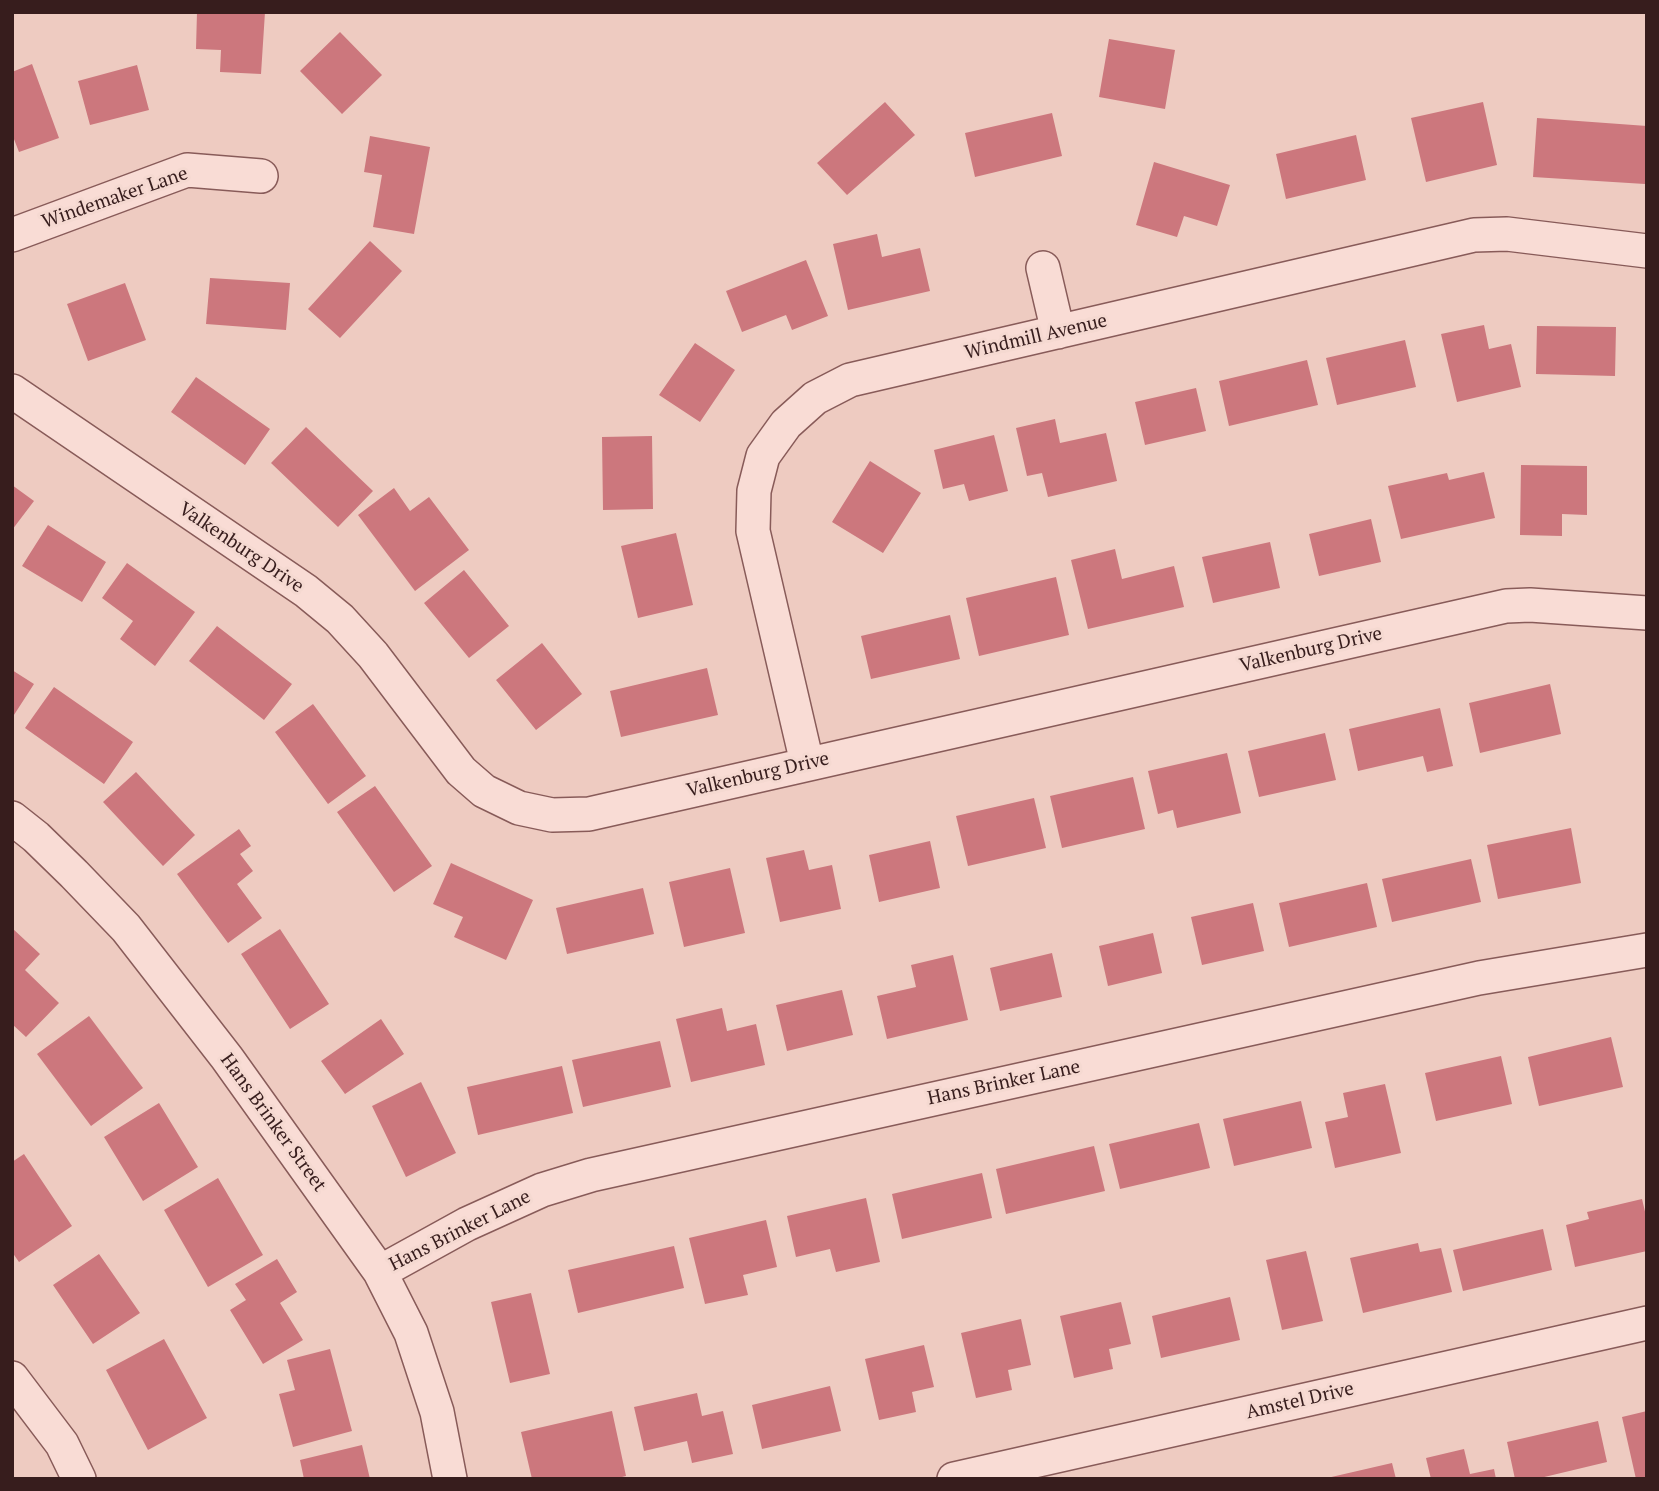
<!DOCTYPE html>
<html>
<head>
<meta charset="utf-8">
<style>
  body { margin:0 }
  #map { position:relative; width:1659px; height:1491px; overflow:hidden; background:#eecbc1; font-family:"PT Serif",serif }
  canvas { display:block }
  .frame { position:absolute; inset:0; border:14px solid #371d1d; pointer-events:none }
</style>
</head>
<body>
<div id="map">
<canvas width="1659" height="1491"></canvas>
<div class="frame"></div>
</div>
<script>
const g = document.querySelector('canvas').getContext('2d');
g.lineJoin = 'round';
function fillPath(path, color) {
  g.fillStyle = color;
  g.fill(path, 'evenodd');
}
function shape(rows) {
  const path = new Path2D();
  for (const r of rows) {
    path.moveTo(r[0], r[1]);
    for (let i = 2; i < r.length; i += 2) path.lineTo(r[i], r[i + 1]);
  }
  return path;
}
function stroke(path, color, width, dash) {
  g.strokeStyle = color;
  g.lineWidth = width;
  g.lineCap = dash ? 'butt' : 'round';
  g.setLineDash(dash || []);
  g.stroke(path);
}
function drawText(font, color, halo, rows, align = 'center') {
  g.font = font + ' "PT Serif",serif';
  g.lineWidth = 6;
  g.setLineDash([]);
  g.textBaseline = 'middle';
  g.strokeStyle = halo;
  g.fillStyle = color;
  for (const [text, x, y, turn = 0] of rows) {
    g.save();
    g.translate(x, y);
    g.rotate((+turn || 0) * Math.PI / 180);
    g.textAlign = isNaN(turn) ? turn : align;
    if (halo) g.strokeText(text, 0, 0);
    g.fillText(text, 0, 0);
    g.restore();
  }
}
const building = shape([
  [197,12,265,12,261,74,220,72,221,50,196,49],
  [340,32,382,75,342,114,300,71],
  [1109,39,1175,50,1165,109,1099,97],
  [32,64,59,138,19,152,12,134,12,72],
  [137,65,149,110,90,125,78,81],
  [885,102,915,135,847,195,817,163],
  [1483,102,1497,165,1426,182,1411,118],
  [1052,113,1062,156,975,177,965,133],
  [1537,118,1647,126,1645,184,1533,177],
  [1356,135,1366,180,1286,199,1276,154],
  [370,136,430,147,414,234,373,227,382,175,364,172],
  [1154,162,1230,185,1217,226,1184,216,1177,237,1136,225],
  [877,234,882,257,920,248,930,291,848,310,833,244],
  [370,241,402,271,340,338,308,309],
  [806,260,828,316,792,330,786,315,742,332,726,291],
  [210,278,290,283,286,330,206,324],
  [125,283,146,340,88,361,67,304],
  [1484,325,1489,349,1511,344,1521,387,1457,402,1441,334],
  [1537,326,1616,327,1615,376,1536,374],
  [1405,340,1416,387,1337,405,1326,358],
  [695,343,735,370,700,422,659,395],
  [1307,360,1318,405,1229,426,1219,381],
  [196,377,270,429,245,465,171,412],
  [1196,388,1206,431,1145,445,1135,402],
  [1055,419,1060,443,1106,433,1117,481,1048,497,1042,473,1027,476,1016,428],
  [306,427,373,491,338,527,271,463],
  [994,435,1008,491,969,501,964,484,943,489,934,450],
  [652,436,653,509,603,510,602,437],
  [870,461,921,493,883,553,832,522],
  [1521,465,1587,466,1587,515,1562,514,1562,536,1520,535],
  [1484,472,1495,518,1401,539,1388,486,1447,473,1449,480],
  [12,485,34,501,12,530],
  [394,488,410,511,429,497,469,550,415,591,358,515],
  [1371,519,1381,562,1319,576,1309,534],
  [48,525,106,562,82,602,22,566],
  [676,533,693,605,638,618,621,546],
  [1270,542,1280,588,1213,603,1202,557],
  [1115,549,1122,579,1174,566,1184,607,1088,629,1071,560],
  [127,563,195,612,155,666,120,639,133,621,102,598],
  [464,570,509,626,469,658,424,603],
  [1056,577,1069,635,979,656,966,598],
  [950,615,960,659,871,679,861,636],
  [217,626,292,684,264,720,189,661],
  [542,643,582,694,536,730,496,680],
  [707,668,718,715,621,737,610,691],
  [12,670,34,684,12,718],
  [1550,684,1561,734,1480,753,1469,703],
  [54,687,133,742,104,784,25,728],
  [313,704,366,776,328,804,275,732],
  [1440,708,1453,766,1427,772,1423,756,1358,771,1349,729],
  [1325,733,1336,780,1259,797,1248,751],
  [1227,753,1241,813,1177,828,1173,810,1158,814,1148,771],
  [136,772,195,835,163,866,103,802],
  [1133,777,1145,829,1062,848,1050,796],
  [375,786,432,866,394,892,337,812],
  [1034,798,1046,848,968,866,956,816],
  [1571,828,1581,883,1498,899,1487,845],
  [239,829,251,846,240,854,253,871,237,884,262,918,228,943,177,874],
  [930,841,940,888,879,902,869,855],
  [804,850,809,870,832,865,841,909,780,922,766,858],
  [1471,859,1481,902,1392,922,1382,879],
  [451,863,533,900,506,960,454,937,463,917,433,904],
  [730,868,745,933,684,947,669,882],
  [1367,883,1377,927,1289,947,1279,903],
  [643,888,654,934,567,954,556,908],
  [1253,903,1264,951,1202,965,1191,917],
  [12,928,40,954,25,970,59,1003,26,1037,12,1024],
  [280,929,329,1004,290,1029,241,954],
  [1153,933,1162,973,1108,986,1099,946],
  [1052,953,1062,997,1000,1011,990,968],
  [953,955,968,1020,887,1039,877,996,916,987,911,965],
  [842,990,853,1035,787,1051,776,1005],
  [722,1008,727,1031,756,1024,765,1065,691,1082,676,1019],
  [89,1016,143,1088,91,1126,37,1054],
  [381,1019,404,1054,345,1094,321,1061],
  [1611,1037,1623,1087,1539,1106,1528,1057],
  [660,1041,671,1087,583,1107,572,1060],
  [1501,1056,1512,1104,1436,1121,1425,1073],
  [562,1066,573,1113,478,1135,467,1087],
  [421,1082,456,1153,406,1177,372,1106],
  [1385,1084,1401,1153,1335,1168,1325,1122,1348,1117,1343,1093],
  [1301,1101,1312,1148,1234,1166,1223,1119],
  [159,1103,198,1167,143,1201,104,1137],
  [1199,1123,1210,1168,1120,1189,1109,1144],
  [1094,1146,1105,1191,1006,1214,996,1169],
  [24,1154,72,1226,19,1262,12,1252,12,1162],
  [982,1173,992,1218,902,1239,892,1194],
  [218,1178,263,1255,208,1287,164,1210],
  [866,1198,880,1262,836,1272,830,1249,796,1257,787,1216],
  [1642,1199,1647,1220,1647,1251,1575,1267,1566,1225,1589,1219,1587,1212],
  [766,1220,777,1267,743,1275,748,1295,705,1304,689,1238],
  [1543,1229,1552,1270,1463,1291,1453,1250],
  [1418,1243,1420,1252,1441,1248,1452,1292,1363,1313,1350,1258],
  [674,1246,684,1288,578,1313,568,1270],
  [1306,1251,1323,1321,1282,1330,1266,1260],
  [99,1254,140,1313,93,1344,53,1285],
  [277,1259,297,1292,280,1303,303,1340,263,1364,230,1310,246,1300,235,1284],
  [531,1293,550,1374,510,1383,491,1302],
  [1230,1297,1240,1340,1161,1358,1152,1316],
  [1121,1302,1131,1344,1109,1349,1113,1369,1074,1378,1060,1316],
  [1021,1319,1031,1365,1008,1370,1012,1390,976,1398,961,1333],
  [164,1339,207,1418,148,1450,106,1370],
  [924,1345,934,1387,912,1392,916,1412,879,1420,865,1359],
  [330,1349,352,1431,293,1447,279,1394,295,1390,287,1360],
  [830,1386,841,1431,762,1449,752,1405],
  [697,1393,702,1416,723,1411,733,1454,692,1463,687,1441,644,1451,634,1407],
  [612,1411,626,1476,614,1479,532,1479,521,1432],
  [1647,1411,1647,1479,1636,1479,1622,1417],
  [1598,1421,1607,1462,1536,1479,1515,1479,1507,1442],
  [362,1445,370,1479,304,1479,300,1460],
  [1464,1449,1470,1474,1494,1469,1496,1479,1431,1479,1426,1458],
  [1392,1463,1396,1479,1327,1479,1327,1478]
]);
const minor = shape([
  [12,235,187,170,261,176],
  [1043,268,1058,332],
  [12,391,306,591,340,619,373,655,461,771,484,791,519,808,552,815,589,814,1506,606,1530,605,1647,613],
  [807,763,753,531,754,491,763,456,786,424,815,398,850,380,1474,235,1507,234,1647,251],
  [12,818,36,837,74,874,126,928,227,1058,380,1272,411,1333,437,1412,450,1479],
  [380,1272,467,1224,542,1190,591,1175,1479,978,1647,950],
  [12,1378,62,1444,79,1479],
  [954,1479,1647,1323]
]);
const streetNames = [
  ["Windemaker Lane",115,198,-19],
  ["Windmill Avenue",1036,337,-13],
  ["Valkenburg Drive",241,548,34],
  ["Valkenburg Drive",1311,650,-13],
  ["Valkenburg Drive",758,775,-13],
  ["Hans Brinker Lane",1004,1083,-12],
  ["Hans Brinker Street",273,1123,54],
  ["Hans Brinker Lane",460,1231,-27],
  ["Amstel Drive",1300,1401,-13]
];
fillPath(building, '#cc777d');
stroke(minor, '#885b59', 36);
stroke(minor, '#f9dcd5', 33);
drawText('19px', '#371d1d', '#f5d9d1', streetNames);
</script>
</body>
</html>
